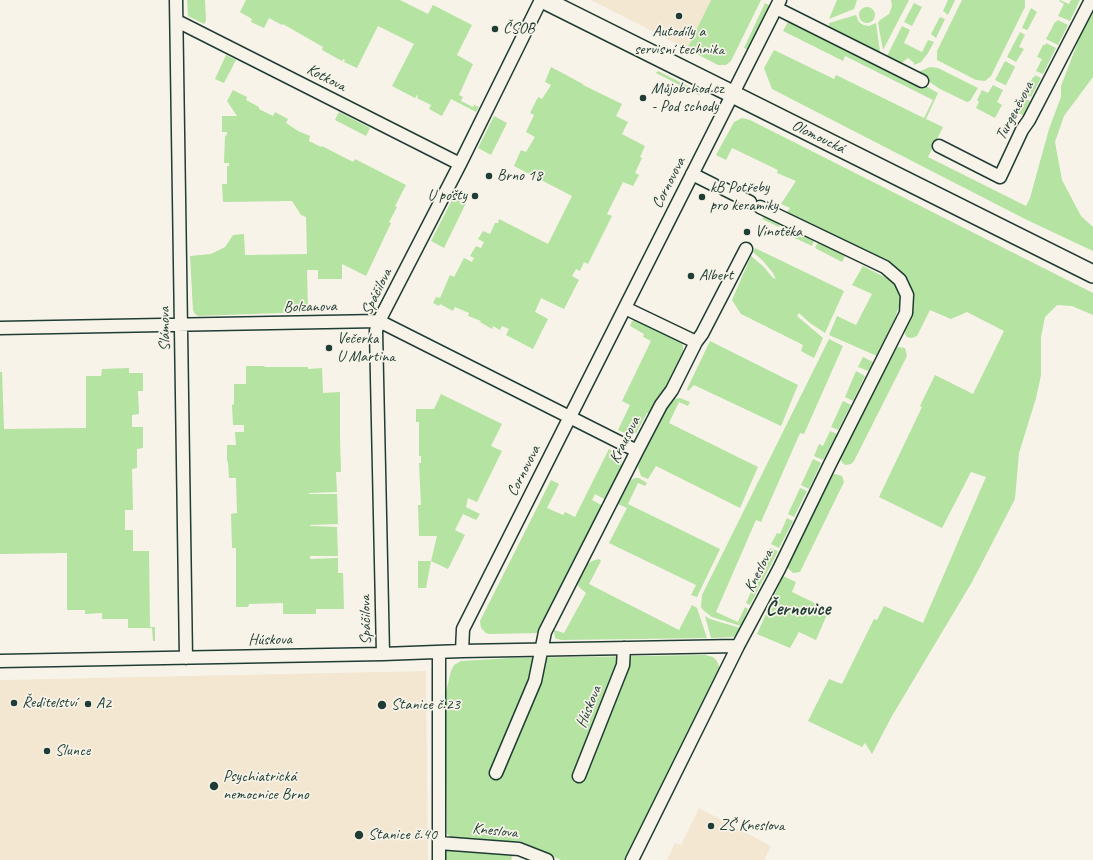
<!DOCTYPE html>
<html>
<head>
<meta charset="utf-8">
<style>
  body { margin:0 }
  canvas { display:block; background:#f7f3e8 }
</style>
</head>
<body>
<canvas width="1093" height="860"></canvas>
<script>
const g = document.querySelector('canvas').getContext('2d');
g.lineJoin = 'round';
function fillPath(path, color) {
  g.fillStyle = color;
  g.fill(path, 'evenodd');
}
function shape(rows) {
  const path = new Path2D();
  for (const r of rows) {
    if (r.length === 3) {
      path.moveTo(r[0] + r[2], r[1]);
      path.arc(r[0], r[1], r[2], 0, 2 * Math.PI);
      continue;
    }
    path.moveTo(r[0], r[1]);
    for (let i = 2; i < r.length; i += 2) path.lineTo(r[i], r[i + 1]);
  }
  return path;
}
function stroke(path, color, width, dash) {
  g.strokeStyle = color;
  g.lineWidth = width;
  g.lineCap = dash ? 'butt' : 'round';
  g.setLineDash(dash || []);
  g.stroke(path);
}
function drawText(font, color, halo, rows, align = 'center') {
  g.font = font + ' Caveat,sans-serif';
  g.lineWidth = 3.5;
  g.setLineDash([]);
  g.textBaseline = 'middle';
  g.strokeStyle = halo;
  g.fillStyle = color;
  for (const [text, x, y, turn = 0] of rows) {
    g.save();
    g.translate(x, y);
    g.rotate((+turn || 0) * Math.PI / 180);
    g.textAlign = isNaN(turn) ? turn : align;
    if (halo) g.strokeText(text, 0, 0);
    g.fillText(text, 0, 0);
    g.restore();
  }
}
const built = shape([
  [591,0,711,0,687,49],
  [426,671,428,860,0,860,0,680],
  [699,808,771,846,764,860,667,860,675,843,681,845]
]);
const green = shape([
  [187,0,205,0,206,21,204,24,188,16],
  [246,0,400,0,428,14,433,5,472,25,457,55,473,64,459,95,463,97,461,101,473,107,474,105,479,107,476,112,451,99,442,116,429,109,431,105,417,98,418,96,417,95,415,98,392,86,414,44,378,26,357,68,344,62,345,60,343,59,342,61,322,50,323,47,283,24,282,25,269,18,264,28,251,22,252,19,240,12],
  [711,0,761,0,731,61,726,65,718,65,687,49],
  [837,0,857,0,854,9,829,19],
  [891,0,909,0,883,50,878,23,880,20,889,14,892,6],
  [948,0,955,0,948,15,943,11],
  [962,0,1025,0,1025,7,991,76,985,81,976,80,937,60,937,51],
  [1060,0,1069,4,1071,0,1080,0,1070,21,1058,16,1064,4,1059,1],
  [765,3,770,6,749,50,744,48],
  [914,3,922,7,912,26,904,22],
  [867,15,8],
  [1031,8,1037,12,1028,29,1027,30,1022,28],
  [1093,8,1093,77,1064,116,1055,142,1062,180,1081,216,1093,227,1093,251,1025,219,772,89,764,68,774,50,834,79,836,75,924,118,933,100,845,56,843,61,783,31,789,20,924,85,938,93,926,119,943,127,928,157,1026,206,1030,198,1049,129,1061,97,1061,86,1081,34],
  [856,15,859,22,863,25,869,26,876,23,880,52,874,53,829,28,829,23],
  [940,17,945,19,936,38,931,34],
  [1058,20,1068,25,1058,45,1046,39,1055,22,1056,22],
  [902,26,910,30,904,43,922,52,928,40,934,42,928,53,921,62,914,65,914,63,908,58,903,62,898,64,885,60],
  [1020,32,1025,35,1019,47,1024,49,1016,62,1007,57],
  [1046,43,1056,48,1043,74,1036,71,1042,59,1037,57,1043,45,1045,45],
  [226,55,236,60,224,83,215,79],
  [1005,61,1014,66,1015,67,1006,85,1005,85,995,80],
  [551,67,583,84,583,85,622,104,616,116,628,122,622,134,645,146,640,157,642,158,635,173,639,175,633,186,623,182,607,214,612,216,588,264,584,262,580,271,576,269,572,276,579,280,564,309,541,298,535,312,548,319,533,349,506,335,509,329,502,326,500,330,493,326,492,329,480,322,481,321,468,316,469,313,455,307,453,311,440,304,439,306,433,303,436,297,440,298,450,275,454,277,464,258,472,262,474,258,470,256,476,246,481,248,484,242,478,239,483,231,490,234,495,223,498,223,499,219,548,244,572,196,514,166,521,150,526,152,535,137,526,132,534,115,530,113,538,97,542,99,551,85,545,82],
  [930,67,938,68,978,88,970,101,967,102,940,89,916,73],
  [658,71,702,93,699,95,656,73],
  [1035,75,1041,78,1031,97,1024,94,1033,77,1034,78],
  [993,85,1003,90,997,102,1002,105,995,118,976,108,979,102,977,100,982,90,988,93],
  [233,90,247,97,246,100,259,107,259,109,273,116,275,112,288,119,286,123,298,131,310,136,309,141,321,147,322,146,353,162,355,159,406,185,395,206,397,207,389,222,391,223,366,276,342,264,342,279,318,279,318,270,307,270,308,312,198,316,195,314,193,310,190,256,211,254,225,247,233,235,244,234,245,255,307,254,306,217,301,215,292,201,223,202,222,184,227,184,227,166,229,166,229,163,224,163,225,136,227,135,227,132,222,132,222,116,237,116,227,101],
  [1024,98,1030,101,1023,115,1015,112,1021,100,1023,100],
  [339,112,370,128,366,136,335,120],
  [494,116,507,123,491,155,478,148],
  [742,118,750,120,1093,293,1093,315,1072,306,1057,305,1045,317,1041,337,1041,375,1036,398,1019,453,1015,499,972,582,892,716,872,754,865,743,862,747,808,721,829,679,842,684,874,619,877,620,884,606,923,623,986,477,971,472,942,528,879,497,922,407,920,406,935,375,973,394,1004,331,967,312,951,319,930,310,917,336,912,338,907,337,905,334,904,330,910,319,891,265,787,212,790,208,781,204,796,181,777,173,778,170,732,148,726,160,716,155,734,122],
  [454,196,466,203,444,248,431,241],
  [764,216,780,225,779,227,762,219],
  [784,226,814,241,812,246,782,232],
  [818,242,845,256,842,262,815,248],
  [755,248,844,291,825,333,810,323,799,313,797,316,823,338,814,358,801,351,803,345,741,314,732,300,751,256,764,267,772,277,776,279,773,273,763,261,753,252],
  [863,266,892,281,897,289,900,299,899,306,895,318,877,356,829,335,837,316,856,325,872,294,852,285],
  [637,319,680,339,683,346,683,352,652,415,647,413,636,433,632,436,618,430,630,405,622,401,651,341,643,337,644,334,630,326,632,321],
  [829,339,843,346,804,434,800,433,761,522,756,520,716,612,738,622,745,607,748,609,741,626,712,617,704,611,701,607,702,595],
  [710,341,798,385,781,426,694,385,688,391,687,389],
  [898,347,905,348,907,356,854,461,851,464,845,465,841,461,841,455,894,349],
  [863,357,873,362,868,371,858,367],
  [246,366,264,366,265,367,308,367,308,369,322,368,323,393,340,392,340,437,341,472,336,472,337,492,309,493,309,494,337,494,338,524,310,525,310,526,337,527,338,556,310,556,310,559,338,558,338,573,343,573,344,609,316,609,316,614,283,614,283,603,249,604,248,607,236,607,236,548,232,548,231,514,237,513,236,478,229,478,228,462,227,461,227,445,236,445,235,432,244,432,244,425,233,425,232,405,234,404,234,384,246,384],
  [129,368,129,373,143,373,143,391,138,391,139,414,132,415,132,427,143,427,143,448,137,449,137,468,132,469,133,510,125,510,125,530,133,530,133,551,149,551,150,627,155,627,155,641,153,641,152,628,128,628,128,619,102,619,102,613,85,614,85,610,67,610,67,553,0,554,0,372,2,372,4,429,86,428,86,376,101,376,102,369],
  [856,371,865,376,853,401,845,397],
  [441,394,502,424,491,446,502,451,477,502,468,498,466,507,480,514,476,520,463,514,455,530,465,535,448,569,431,561,426,588,418,588,418,561,431,561,437,536,419,536,418,505,421,505,419,463,421,463,421,456,419,456,419,422,416,422,416,409,434,409],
  [680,398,690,402,688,406,679,402,669,423,758,467,740,508,656,466,648,479,641,476,638,467,641,456,664,407,674,399],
  [843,401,851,405,838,430,831,427],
  [830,431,837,434,823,460,814,456,819,444,823,446],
  [609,449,612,451,609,458,620,463,622,459,621,469,606,500,595,494,592,500,603,506,540,633,489,634,486,633,481,628,480,621,551,480,559,484,547,508,563,515,565,512,575,517],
  [813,459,821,463,809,489,801,485],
  [835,474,842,476,844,482,800,572,793,573,788,568,788,564,831,475],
  [635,478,639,478,647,483,645,486,638,483,628,504,720,549,697,597,691,595,696,585,609,543,627,508,618,504,631,480],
  [800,488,807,491,794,517,788,514],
  [787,518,793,521,779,548,771,544,777,533,780,534],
  [770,548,778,551,750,605,746,603],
  [599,559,601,561,589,584,679,630,692,605,697,608,707,638,561,640,555,638,554,630,564,633,586,593,579,587,576,582,583,567,592,561],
  [783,576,796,582,792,592,829,610,816,640,799,632,790,648,757,634],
  [705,616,710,619,740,628,738,634,733,637,711,638],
  [705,655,713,657,717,661,720,669,626,860,561,860,519,841,517,846,463,840,451,837,447,834,445,696,451,671,454,665,461,661,512,658],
  [451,847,514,853,511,860,444,860,444,855,447,850]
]);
const street = shape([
  [176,0,186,658],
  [776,8,922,81],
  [177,21,460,164],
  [939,146,1000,177,1022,130,1029,120,1091,0],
  [692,174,714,185],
  [724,189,750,202],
  [625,308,696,342],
  [0,328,379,321,637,451],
  [462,651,463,629,780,0],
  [383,654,376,331,379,321,460,164,541,0],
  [0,661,383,654,462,651,738,646],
  [496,773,535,681,545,632,637,451,661,405,672,390,696,342,702,334,746,249],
  [579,776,623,665,624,648],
  [439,843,519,849,547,860],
  [439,860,439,653],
  [632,860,738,646,779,569,830,464,906,313,907,295,900,280,885,267,760,207]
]);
const secondary = shape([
  [544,0,1093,274]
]);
const markers = [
  [679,16,4,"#1f3d34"],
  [495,29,4,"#1f3d34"],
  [643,98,4,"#1f3d34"],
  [489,176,4,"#1f3d34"],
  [475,196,4,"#1f3d34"],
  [702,197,4,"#1f3d34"],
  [747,232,4,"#1f3d34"],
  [691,276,4,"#1f3d34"],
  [329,348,4,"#1f3d34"],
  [14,703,4,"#1f3d34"],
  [88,704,4,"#1f3d34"],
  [382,705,5,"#1f3d34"],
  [47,751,4,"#1f3d34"],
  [214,786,5,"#1f3d34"],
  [711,826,4,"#1f3d34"],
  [359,835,5,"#1f3d34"]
];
const poiNames = [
  ["ČSOB",503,29],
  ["Autodíly a",679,32,"center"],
  ["servisní technika",679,50,"center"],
  ["Můjobchod.cz",651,89],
  ["- Pod schody",651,107],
  ["Brno 18",497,176],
  ["kB Potřeby",710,188],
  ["pro keramiky",710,206],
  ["U pošty",467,196,"right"],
  ["Vinotéka",755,232],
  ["Albert",699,276],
  ["Večerka",337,339],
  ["U Martina",337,357],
  ["Ředitelství",22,703],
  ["A2",96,704],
  ["Stanice č.23",391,705],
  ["Slunce",55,751],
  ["Psychiatrická",223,777],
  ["nemocnice Brno",223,795],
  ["ZŠ Kneslova",719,826],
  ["Stanice č.40",368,835]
];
const streetNames = [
  ["Kotkova",326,78,27],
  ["Turgeněvova",1015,111,-62],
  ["Olomoucká",818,137,26],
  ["Cornovova",669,183,-63],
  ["Spáčilova",377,292,-64],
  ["Bolzanova",310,307,-1],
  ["Slámova",165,329,-91],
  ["Krausova",625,440,-63],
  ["Cornovova",524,471,-63],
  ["Kneslova",759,571,-63],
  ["Spáčilova",366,620,-91],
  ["Húskova",270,640,-1],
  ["Húskova",589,707,-68],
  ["Kneslova",495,831,6]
];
const districtNames = [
  ["Černovice",798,610]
];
fillPath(built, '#f4e7d2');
fillPath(green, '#b4e3a2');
stroke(street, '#1f3d34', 15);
stroke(secondary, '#1f3d34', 20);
stroke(street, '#f7f3e8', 12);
stroke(secondary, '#f7f3e8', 17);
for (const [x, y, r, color] of markers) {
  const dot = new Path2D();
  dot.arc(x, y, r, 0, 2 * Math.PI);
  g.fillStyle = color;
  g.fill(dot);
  stroke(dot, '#f7f3e8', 1.5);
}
drawText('16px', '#1f3d34', '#f7f3e8', poiNames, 'left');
drawText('16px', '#1f3d34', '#f7f3e8', streetNames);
drawText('bold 20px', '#1f3d34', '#f7f3e8', districtNames);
</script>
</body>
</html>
